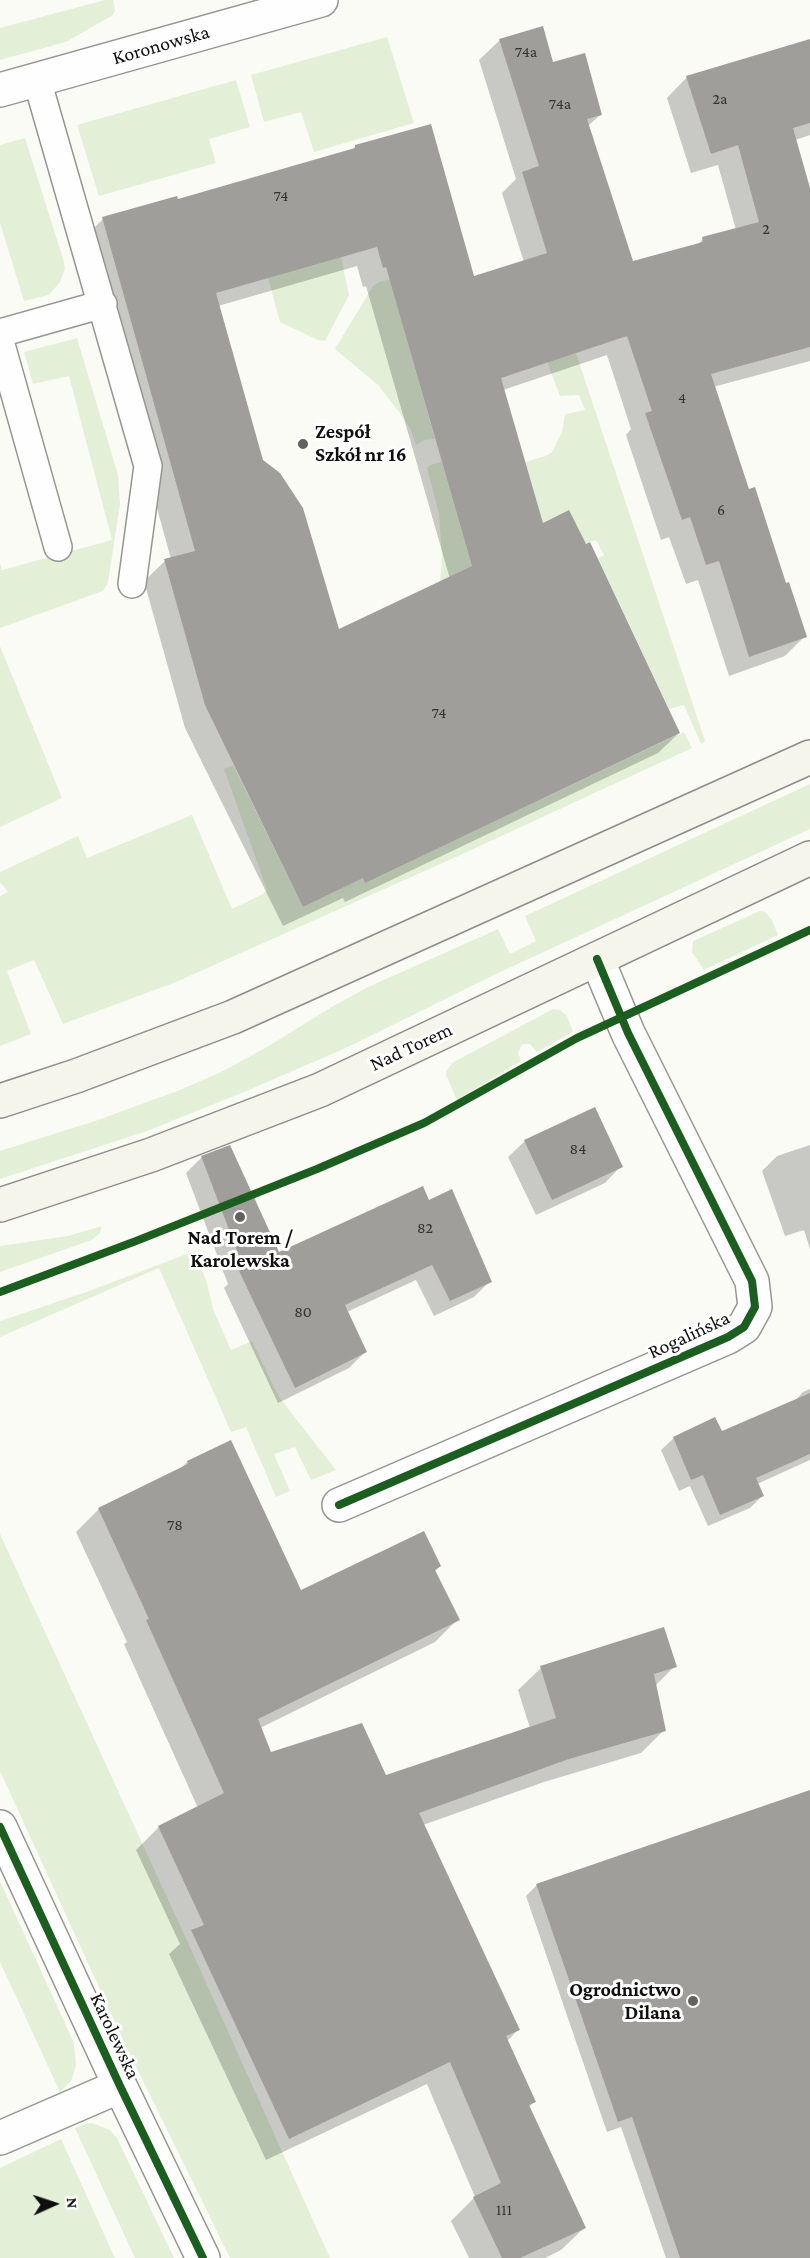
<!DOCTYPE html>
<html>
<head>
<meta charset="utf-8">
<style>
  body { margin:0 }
  #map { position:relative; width:810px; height:2258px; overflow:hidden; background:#fbfbf5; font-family:"Crimson Pro",serif }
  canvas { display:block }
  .north { position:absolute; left:24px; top:2174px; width:60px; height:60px; -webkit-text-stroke:4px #fff; paint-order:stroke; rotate:87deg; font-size:16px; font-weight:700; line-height:24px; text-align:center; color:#0f0f0f }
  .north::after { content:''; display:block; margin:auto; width:21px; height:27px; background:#0f0f0f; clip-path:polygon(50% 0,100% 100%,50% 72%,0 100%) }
</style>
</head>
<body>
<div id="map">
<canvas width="810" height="2258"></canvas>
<div class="north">N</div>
</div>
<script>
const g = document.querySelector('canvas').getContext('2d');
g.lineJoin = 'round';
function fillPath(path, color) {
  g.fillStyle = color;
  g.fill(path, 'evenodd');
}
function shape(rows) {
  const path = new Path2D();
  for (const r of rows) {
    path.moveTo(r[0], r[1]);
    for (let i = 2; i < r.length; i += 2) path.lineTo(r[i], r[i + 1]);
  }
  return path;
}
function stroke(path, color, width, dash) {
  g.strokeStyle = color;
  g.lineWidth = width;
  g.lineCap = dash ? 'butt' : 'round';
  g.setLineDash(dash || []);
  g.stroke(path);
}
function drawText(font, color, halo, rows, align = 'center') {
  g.font = font + ' "Crimson Pro",serif';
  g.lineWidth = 6;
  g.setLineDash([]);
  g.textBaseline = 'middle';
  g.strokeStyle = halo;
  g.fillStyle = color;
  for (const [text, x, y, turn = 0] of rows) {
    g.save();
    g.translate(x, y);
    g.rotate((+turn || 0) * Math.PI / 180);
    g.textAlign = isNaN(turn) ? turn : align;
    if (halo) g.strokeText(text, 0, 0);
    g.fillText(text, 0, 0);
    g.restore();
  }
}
const green = shape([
  [105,0,113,0,115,11,113,15,66,42,0,60,0,28],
  [387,37,414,123,314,152,301,112,264,122,251,75],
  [236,80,250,127,209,139,216,163,99,196,77,125],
  [25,138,64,262,65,269,60,282,49,295,24,301,0,223,0,145],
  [341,257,349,295,325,341,318,340,280,322,268,278],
  [395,278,405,333,435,439,424,440,416,445,411,430,399,412,378,385,335,349,373,286,379,282],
  [77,338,118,475,120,504,108,583,103,591,0,628,0,563,2,570,112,540,69,376,33,384,24,352],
  [576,353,705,741,701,744,684,705,669,709,598,558,604,555,596,540,552,554,525,462,546,456,552,452,562,432,565,414,585,410,579,395,560,396,547,362],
  [442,462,472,566,440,582,442,558,439,514,427,468,430,465],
  [0,646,62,798,0,827],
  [684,732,692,748,456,857,176,982,63,1024,34,960,7,971,31,1034,0,1046,0,896,8,892,0,882,0,872,78,836,87,858,192,815,232,909,263,894,267,890,224,769,233,765,303,907,363,878,366,882],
  [810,784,810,829,496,974,348,1047,244,1092,147,1131,0,1179,0,1151,98,1120,180,1090,221,1072,267,1047,330,1008,368,987,498,929,510,954,536,941,525,916],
  [760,911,765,912,772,920,778,935,704,970,692,952,693,941],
  [553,1009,560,1010,567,1016,573,1032,537,1052,530,1044,522,1044,518,1053,521,1061,457,1100,446,1075,446,1072,452,1063],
  [102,1226,100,1233,92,1240,0,1272,0,1246,68,1236],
  [195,1251,207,1283,213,1309,231,1350,252,1341,279,1397,336,1470,311,1480,295,1447,274,1454,290,1491,276,1497,246,1427,231,1432,159,1268,0,1337,0,1321,89,1291],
  [0,1534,200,1969,330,2258,230,2258,125,2044,0,1771],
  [0,1881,74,2043,76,2066,71,2081,60,2092,0,1962],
  [92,2123,110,2130,117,2138,174,2258,135,2258,75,2128,84,2124],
  [61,2139,115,2258,0,2258,0,2168]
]);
const shadow = shape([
  [500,40,552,64,600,115,588,126,632,262,697,245,703,239,736,230,718,165,691,173,667,98,687,77,810,51,810,135,795,140,810,194,810,361,713,387,748,491,805,636,785,656,729,676,698,580,686,584,669,537,661,540,626,435,631,429,607,355,503,390,542,525,679,733,658,753,345,902,343,898,283,926,185,728,144,581,165,561,171,559,83,239,103,219,177,200,351,151,355,147,473,278,524,262,502,193,516,179,479,60],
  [357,266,363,287,366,286,450,579,339,631,262,460,218,306],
  [525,1141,621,1166,605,1183,536,1215,508,1157],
  [810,1145,810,1249,804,1230,785,1236,762,1171,777,1156],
  [202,1157,278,1254,428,1202,490,1281,474,1297,434,1316,416,1280,347,1312,365,1352,349,1368,278,1403,224,1288,228,1284,186,1173],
  [810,1389,810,1460,757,1484,762,1496,750,1508,708,1526,690,1486,679,1491,661,1450,674,1438,721,1433,794,1402,803,1392],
  [187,1462,300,1592,440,1566,434,1572,458,1619,435,1642,260,1728,270,1754,385,1777,530,1728,518,1690,541,1668,675,1666,655,1686,664,1730,641,1753,544,1782,423,1825,518,2030,507,2041,534,2102,529,2107,584,2228,561,2250,545,2258,469,2258,451,2221,475,2197,427,2084,266,2160,169,1954,180,1944,136,1850,159,1827,198,1808,124,1644,127,1642,76,1532,99,1509,178,1471],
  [810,1792,810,2258,666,2258,621,2127,607,2132,526,1896,537,1885]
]);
const building = shape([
  [543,26,553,62,585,53,602,115,587,119,633,261,703,242,702,237,759,222,738,145,711,154,686,76,810,39,810,123,793,128,810,188,810,347,711,374,749,489,755,487,786,583,789,582,807,637,749,657,719,561,706,565,690,517,682,520,645,413,652,411,627,336,501,378,543,523,569,510,586,544,590,542,680,733,365,883,363,878,303,907,205,705,164,559,195,551,102,217,177,196,178,199,355,148,355,145,431,124,474,276,547,253,522,172,539,166,499,39],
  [377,247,383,268,386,267,472,566,339,629,303,508,280,473,263,460,216,293],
  [595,1107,623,1167,552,1200,524,1140],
  [230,1145,279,1252,423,1186,429,1200,452,1189,492,1282,450,1301,432,1265,345,1305,367,1352,295,1388,239,1271,244,1269,201,1156],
  [810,1393,810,1454,756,1478,764,1496,720,1515,703,1475,691,1480,673,1437,715,1417,722,1431],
  [231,1440,301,1590,424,1531,441,1566,435,1570,460,1620,258,1719,271,1752,362,1723,386,1775,556,1718,540,1666,664,1627,677,1667,654,1674,666,1731,569,1759,419,1813,520,2030,506,2036,536,2102,529,2105,586,2228,520,2258,502,2258,473,2197,501,2183,450,2062,289,2139,191,1930,204,1925,158,1826,224,1793,146,1620,149,1619,98,1508,188,1464,187,1461],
  [810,1790,810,2258,680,2258,632,2117,618,2122,536,1884]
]);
const lane = shape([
  [37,80,148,466,132,584],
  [0,333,103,304],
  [0,341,58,547]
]);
const street = shape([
  [0,90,321,0],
  [339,1505,728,1337,744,1327,755,1307,752,1281,628,1033,597,959],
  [0,1827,120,2086,203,2258],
  [0,2138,120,2086]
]);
const secondary = shape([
  [0,1101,76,1076,233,1017,810,757],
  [0,1205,151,1155,320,1090,810,858]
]);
const cycleway = shape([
  [0,1292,136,1241,317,1169,424,1123,577,1038,810,930],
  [339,1505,728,1337,744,1327,755,1307,752,1281,628,1033,597,959],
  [0,1827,120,2086,203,2258]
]);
const markers = [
  [303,444,6,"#626260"],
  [240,1217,6,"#626260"],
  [693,2001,6,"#626260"]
];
const numberNames = [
  ["74a",526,52],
  ["2a",720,99],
  ["74a",560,104],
  ["74",281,196],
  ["2",766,229],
  ["4",682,398],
  ["6",721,510],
  ["74",439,713],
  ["84",578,1149],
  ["82",425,1228],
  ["80",303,1312],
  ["78",175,1525],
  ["111",504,2210]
];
const streetNames = [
  ["Koronowska",161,45,-16],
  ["Nad Torem",411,1047,-25],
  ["Rogalińska",689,1335,-25],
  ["Karolewska",115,2036,65]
];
const poiNames = [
  ["Zespół",315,432],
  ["Szkół nr 16",315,455],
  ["Nad Torem /",240,1238,"center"],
  ["Karolewska",240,1261,"center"],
  ["Ogrodnictwo",681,1990,"right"],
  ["Dilana",681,2013,"right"]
];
fillPath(green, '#e3f0d7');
fillPath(shadow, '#0003');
fillPath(building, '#9f9e9a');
stroke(lane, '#959593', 30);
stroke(street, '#959593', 36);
stroke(secondary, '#8c8c89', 36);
stroke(lane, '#fefefe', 27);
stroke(street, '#fefefe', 33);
stroke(secondary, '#f5f5eb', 33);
stroke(cycleway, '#1b5e20', 8);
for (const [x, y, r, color] of markers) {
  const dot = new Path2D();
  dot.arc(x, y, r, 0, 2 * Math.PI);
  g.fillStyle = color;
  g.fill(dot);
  stroke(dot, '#fff', 2);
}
drawText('16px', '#333332', null, numberNames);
drawText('20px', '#0f0f0f', '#fff', streetNames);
drawText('bold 20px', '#0f0f0f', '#fff', poiNames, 'left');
</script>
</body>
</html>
